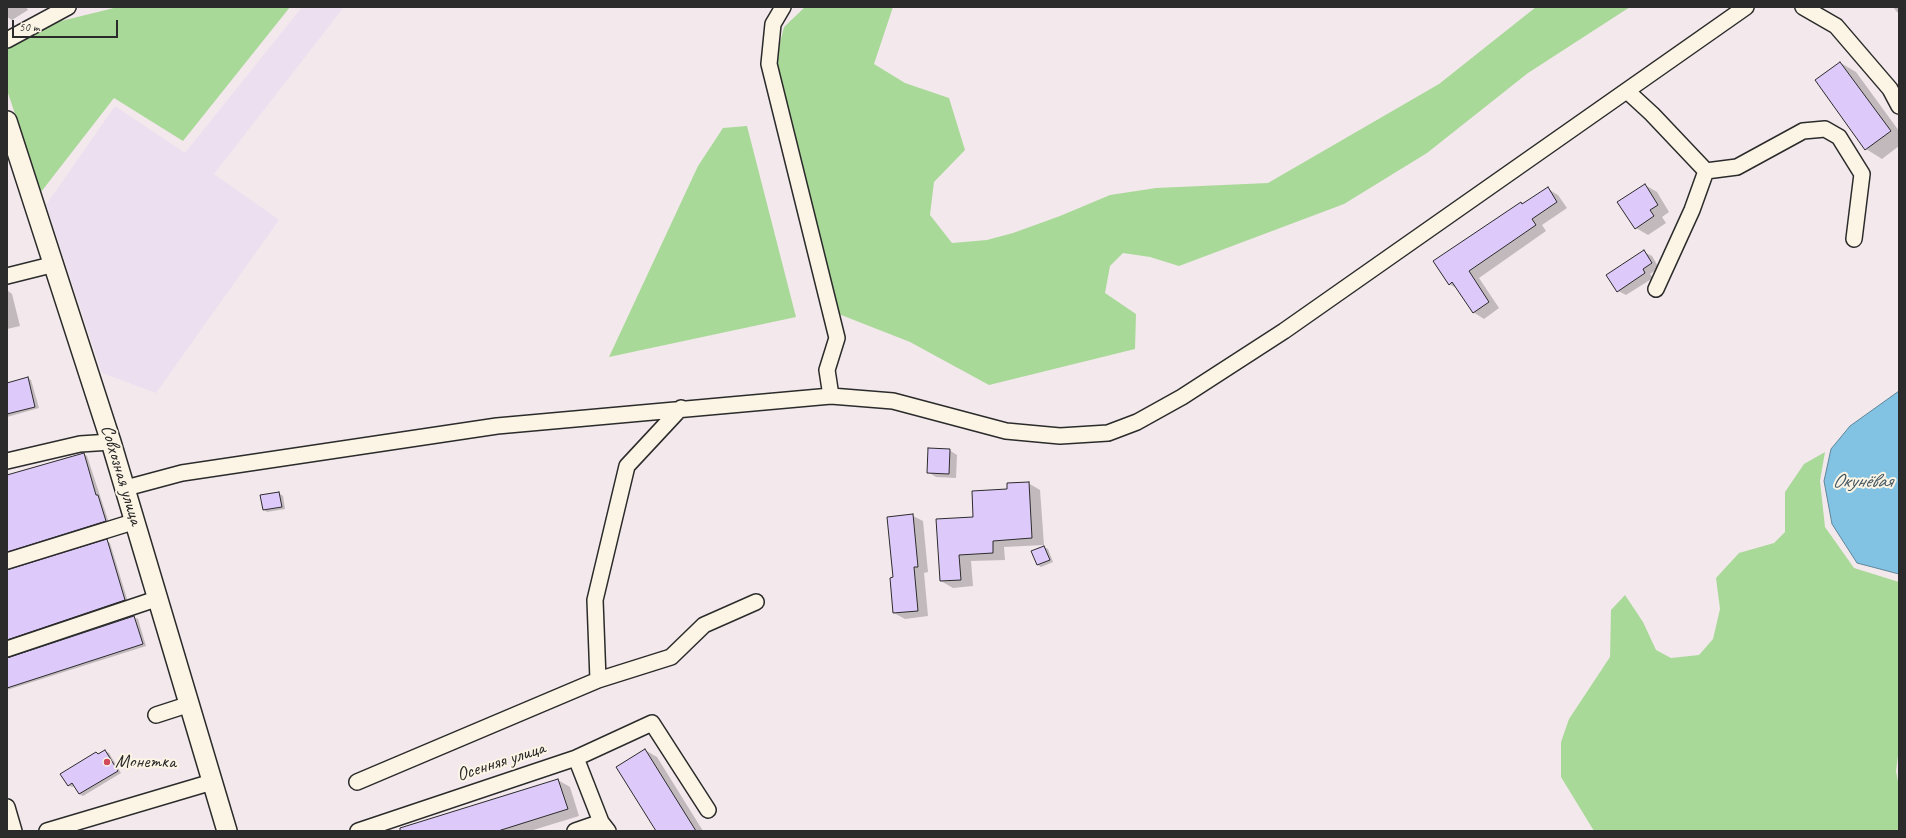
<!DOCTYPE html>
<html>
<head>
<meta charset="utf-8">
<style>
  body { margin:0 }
  #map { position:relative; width:1906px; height:838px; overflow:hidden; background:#f3e8ec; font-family:Caveat,sans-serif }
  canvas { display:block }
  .frame { position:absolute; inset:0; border:8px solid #2b2b2b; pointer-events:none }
  .scale { position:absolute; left:12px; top:20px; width:106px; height:18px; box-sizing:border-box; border:2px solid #2b2b2b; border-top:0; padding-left:5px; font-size:12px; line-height:14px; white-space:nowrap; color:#2b2b2b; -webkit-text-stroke:3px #fcf5e5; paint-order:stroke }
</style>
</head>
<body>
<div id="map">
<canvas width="1906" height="838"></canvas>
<div class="frame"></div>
<div class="scale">50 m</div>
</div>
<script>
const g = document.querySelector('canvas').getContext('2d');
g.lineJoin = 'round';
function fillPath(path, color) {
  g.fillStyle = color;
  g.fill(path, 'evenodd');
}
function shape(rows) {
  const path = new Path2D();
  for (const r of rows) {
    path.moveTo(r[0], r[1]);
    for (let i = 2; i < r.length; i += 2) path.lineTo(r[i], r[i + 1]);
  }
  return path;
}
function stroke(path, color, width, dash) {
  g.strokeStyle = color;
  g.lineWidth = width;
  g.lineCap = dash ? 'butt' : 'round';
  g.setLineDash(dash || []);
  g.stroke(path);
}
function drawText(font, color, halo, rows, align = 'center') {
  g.font = font + ' Caveat,sans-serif';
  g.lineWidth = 4;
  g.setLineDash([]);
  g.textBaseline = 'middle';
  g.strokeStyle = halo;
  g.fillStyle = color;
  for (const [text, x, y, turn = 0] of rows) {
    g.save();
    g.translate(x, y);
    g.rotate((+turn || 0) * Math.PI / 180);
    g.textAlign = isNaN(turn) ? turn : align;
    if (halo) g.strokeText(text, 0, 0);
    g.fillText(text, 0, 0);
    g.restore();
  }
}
const built = shape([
  [302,7,344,7,214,174,279,220,156,393,102,373,46,205,115,106,185,153]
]);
const green = shape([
  [118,7,290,7,183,141,114,98,41,192,7,90,7,47,61,21],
  [805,7,893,7,874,64,905,83,949,98,965,150,934,182,930,215,952,243,987,240,1013,233,1060,216,1110,195,1156,188,1268,183,1439,84,1536,7,1630,7,1528,73,1427,153,1344,204,1179,266,1150,257,1123,253,1110,266,1105,293,1136,314,1135,349,989,385,910,342,831,311,773,71,784,27],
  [747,126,796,317,609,357,698,166,723,128],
  [1825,452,1820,481,1825,527,1854,568,1899,582,1899,748,1896,771,1899,787,1899,831,1594,831,1561,777,1561,742,1569,719,1610,657,1611,610,1625,595,1643,622,1656,650,1671,658,1699,655,1713,639,1720,609,1716,578,1739,553,1774,543,1785,532,1785,492,1804,464]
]);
const water = shape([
  [1899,391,1899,574,1857,563,1832,524,1824,481,1831,449,1850,426,1899,391]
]);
const shadow = shape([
  [7,7,26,7,28,10,12,20,7,17],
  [1893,7,1899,7,1899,13,1897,12],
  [1841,63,1856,72,1899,131,1899,146,1882,159,1866,149,1816,80],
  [1645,185,1657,192,1669,212,1662,217,1666,223,1648,235,1636,228],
  [1548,189,1558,195,1567,208,1542,225,1546,231,1479,278,1499,308,1484,319,1473,312,1458,289,1449,284,1522,203,1523,204],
  [1644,252,1652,256,1659,268,1650,274,1653,278,1626,295,1618,291],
  [8,291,12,294,20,326,7,329],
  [28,378,31,380,39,408,7,417,7,384],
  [949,450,957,455,956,478,936,477,928,472],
  [84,454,87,456,109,523,7,555,7,476],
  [1028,483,1040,490,1044,545,1004,547,1005,560,971,561,973,586,953,588,941,581,974,518,1008,490],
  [279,493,283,496,285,509,267,512,264,510],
  [913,516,923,521,928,572,924,573,928,616,905,619,894,613],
  [107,541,110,543,128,602,7,643,7,570],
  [1044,547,1048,549,1053,562,1041,567,1038,565],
  [134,617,138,619,146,646,7,690,7,658],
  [645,750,657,757,703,831,658,831],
  [105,751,109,753,121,773,83,796,79,794,74,786,72,787,68,785,97,753,100,755],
  [558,780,570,787,579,816,530,831,395,831]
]);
const building = shape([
  [1840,62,1891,131,1865,150,1815,80,1840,62],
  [1645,184,1658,205,1650,210,1654,216,1635,229,1617,202,1645,184],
  [1548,187,1557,202,1532,219,1536,225,1469,271,1489,302,1473,313,1452,282,1449,285,1433,261,1521,202,1522,204,1548,187],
  [1644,250,1652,263,1643,269,1645,273,1617,292,1606,275,1644,250],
  [28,377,35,407,7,414,7,383,28,377],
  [928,448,950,449,949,474,927,473,928,448],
  [84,453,96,495,98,495,106,521,7,552,7,475,84,453],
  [1029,482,1032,538,993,541,993,553,959,555,961,580,940,581,936,519,973,517,972,491,1007,489,1007,483,1029,482],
  [279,492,282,507,263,510,260,495,279,492],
  [913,514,918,567,914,567,918,611,893,613,890,578,893,577,887,517,913,514],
  [107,539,125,600,7,640,7,570,107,539],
  [1044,546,1050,560,1037,565,1031,551,1044,546],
  [134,616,143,644,7,688,7,658,134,616],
  [645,749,696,831,656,831,616,767,645,749],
  [105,750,118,771,79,794,72,783,68,786,60,774,96,752,98,754,105,750],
  [558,779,568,809,498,831,400,831,400,828,558,779]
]);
const minor = shape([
  [783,7,773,24,769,64,837,338,827,370,831,396],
  [1803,7,1836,26,1890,89,1899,106],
  [7,40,68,7],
  [1627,91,1652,114,1706,171,1692,210,1656,289],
  [1706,171,1737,167,1803,131,1825,129,1839,137,1862,174,1854,239],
  [7,276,55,264],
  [681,408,627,466,595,600,598,680,671,657,704,625,756,602],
  [7,461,80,444,111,442],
  [126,488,182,473,497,426,831,396,893,401,1006,431,1060,436,1108,433,1137,422,1182,397,1284,331,1746,7],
  [7,561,136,521],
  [7,649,159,598],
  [156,715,190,704],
  [576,758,601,822],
  [357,782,598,680],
  [7,807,14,831],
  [47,831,212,782],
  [358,831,576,758,652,723,708,810],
  [575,831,601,822,608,831]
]);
const major = shape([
  [7,121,111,442,227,831]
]);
const markers = [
  [107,762,4,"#d1495b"]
];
const streetNames = [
  ["Совхозная улица",121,475,73],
  ["Осенняя улица",501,762,-18]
];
const poiNames = [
  ["Монетка",115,762]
];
const waterNames = [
  ["Окунёвая",1862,482]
];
fillPath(built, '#ecdff0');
fillPath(green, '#a9d998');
fillPath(water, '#82c2e2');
stroke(water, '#5f8699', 1);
fillPath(shadow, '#0003');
fillPath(building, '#ddcafb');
stroke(building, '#2b2b2b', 1);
stroke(minor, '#2b2b2b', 18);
stroke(major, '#2b2b2b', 22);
stroke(minor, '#fcf5e5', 15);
stroke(major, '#fcf5e5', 19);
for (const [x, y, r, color] of markers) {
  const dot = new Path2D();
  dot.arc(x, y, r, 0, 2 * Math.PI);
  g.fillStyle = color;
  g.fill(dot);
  stroke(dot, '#fcf5e5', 1.5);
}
drawText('19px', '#2b2b2b', '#fcf5e5', streetNames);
drawText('19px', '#2b2b2b', '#fcf5e5', poiNames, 'left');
drawText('italic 20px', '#455862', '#fcf5e5', waterNames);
</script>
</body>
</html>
